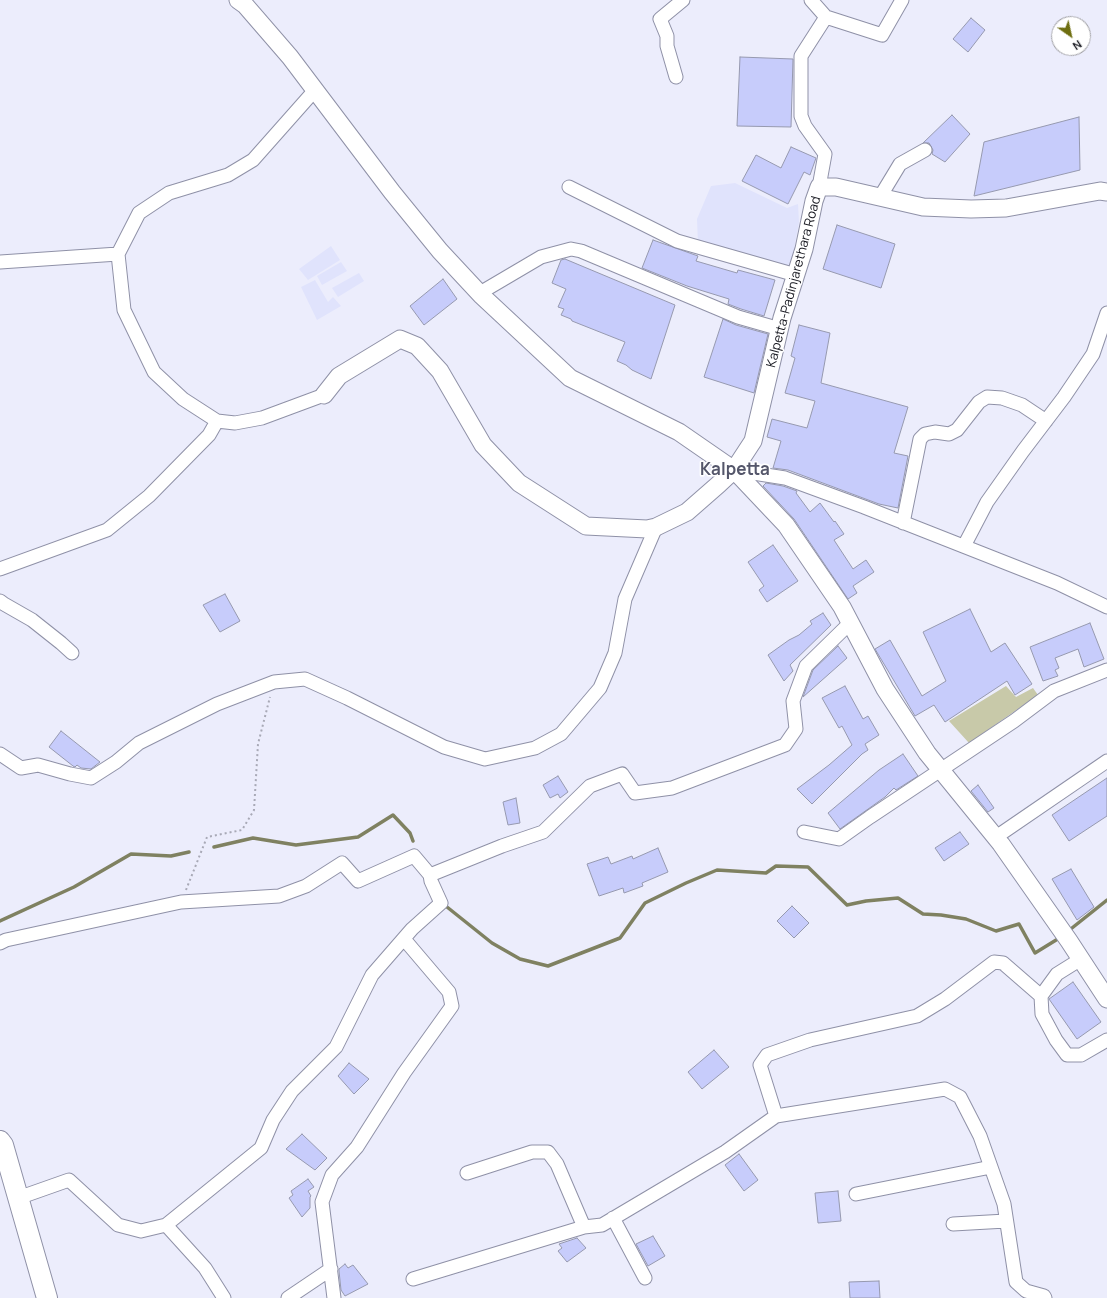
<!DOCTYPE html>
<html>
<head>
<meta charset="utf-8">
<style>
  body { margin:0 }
  #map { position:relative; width:1107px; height:1298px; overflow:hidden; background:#ecedfc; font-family:Manrope,sans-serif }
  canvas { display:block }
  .north { position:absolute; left:1051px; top:16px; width:40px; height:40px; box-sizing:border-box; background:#fff; border:1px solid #a1a1a5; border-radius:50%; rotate:146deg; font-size:11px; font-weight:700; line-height:16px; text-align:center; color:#14151d }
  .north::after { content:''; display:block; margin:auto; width:14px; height:18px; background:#6e6e10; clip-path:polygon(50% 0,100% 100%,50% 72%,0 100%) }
</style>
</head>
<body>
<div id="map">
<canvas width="1107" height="1298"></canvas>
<div class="north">N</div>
</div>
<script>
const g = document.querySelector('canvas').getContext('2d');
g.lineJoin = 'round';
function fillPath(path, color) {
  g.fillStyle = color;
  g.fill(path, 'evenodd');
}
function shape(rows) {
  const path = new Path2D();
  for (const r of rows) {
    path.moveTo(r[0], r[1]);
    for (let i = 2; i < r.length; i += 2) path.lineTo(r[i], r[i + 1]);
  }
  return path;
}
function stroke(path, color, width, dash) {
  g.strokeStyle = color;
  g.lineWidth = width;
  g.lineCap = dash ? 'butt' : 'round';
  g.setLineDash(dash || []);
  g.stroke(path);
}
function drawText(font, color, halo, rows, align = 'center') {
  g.font = font + ' Manrope,sans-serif';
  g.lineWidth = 3;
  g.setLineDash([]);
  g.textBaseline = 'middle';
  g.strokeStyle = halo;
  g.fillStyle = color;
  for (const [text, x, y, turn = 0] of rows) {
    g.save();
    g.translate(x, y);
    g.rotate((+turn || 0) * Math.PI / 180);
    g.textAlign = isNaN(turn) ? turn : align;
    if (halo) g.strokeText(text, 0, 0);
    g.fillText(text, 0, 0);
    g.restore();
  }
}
const built = shape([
  [735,183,787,208,798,204,799,222,790,271,698,244,697,219,711,186],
  [331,246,340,260,308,280,299,269],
  [341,262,347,271,322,285,317,276],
  [359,273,364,281,338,297,332,288],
  [315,280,328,302,333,297,341,306,317,320,301,287]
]);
const green = shape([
  [1006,686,1016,697,1033,688,1038,695,969,743,949,721]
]);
const stream = shape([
  [214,847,253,838,296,845,358,837,393,815,410,833,413,841],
  [442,903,492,943,520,959,548,966,620,938,645,903,686,883,717,870,766,873,776,866,808,867,847,905,866,901,898,898,923,914,941,915,966,919,996,931,1019,924,1035,953,1061,937],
  [0,921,74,887,131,854,171,856,189,852],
  [1067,932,1107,900]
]);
const building = shape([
  [971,18,985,30,968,52,953,39,971,18],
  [740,57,793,59,791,127,737,126,740,57],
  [952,115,970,134,945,162,932,154,933,150,929,143,923,143,952,115],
  [1079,117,1080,170,974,196,984,142,1079,117],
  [791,147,816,158,810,175,804,172,788,204,742,181,756,155,781,168,791,147],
  [837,225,895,244,881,288,823,269,837,225],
  [653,240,698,256,696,261,737,273,738,270,775,280,764,316,741,309,728,304,729,299,687,286,642,268,653,240],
  [565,259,675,305,651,379,632,370,626,365,617,361,625,342,572,321,571,319,561,315,564,309,558,307,566,289,552,283,561,260,565,259],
  [443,279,457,299,424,325,410,306,443,279],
  [723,319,736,325,768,334,754,393,704,377,723,319],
  [799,325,830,333,821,383,908,407,894,453,908,456,898,508,879,504,788,470,773,468,781,441,767,437,772,419,807,428,815,401,785,393,795,358,791,356,799,325],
  [766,483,783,486,797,491,796,493,810,512,820,503,834,522,835,521,844,534,834,540,853,569,866,560,874,572,853,586,857,593,848,599,794,519,763,486,766,483],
  [773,545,798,581,767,602,759,590,764,586,748,562,773,545],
  [225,594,240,621,220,632,203,605,225,594],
  [970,609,991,652,1005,643,1032,684,1015,695,1007,681,945,722,934,705,915,716,875,649,890,640,922,696,946,681,923,632,970,609],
  [823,613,831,625,790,665,793,671,784,681,768,655,789,640,799,635,812,624,810,621,823,613],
  [1090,623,1104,659,1084,667,1078,649,1055,658,1059,668,1055,670,1058,676,1043,681,1030,647,1090,623],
  [838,646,847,658,803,697,813,670,838,646],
  [845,686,863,719,868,716,879,735,865,744,868,750,862,754,812,804,797,789,829,765,852,745,842,726,839,728,822,698,845,686],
  [61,731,100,762,91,769,81,768,77,765,75,767,73,766,49,747,61,731],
  [903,754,918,776,896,790,894,788,885,797,840,829,828,813,879,770,903,754],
  [558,776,568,792,560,798,558,794,550,798,543,785,558,776],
  [1107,778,1107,816,1069,841,1052,815,1107,778],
  [978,785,994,808,988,812,971,791,978,785],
  [516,798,520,823,508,825,503,802,516,798],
  [960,832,969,844,944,861,935,848,960,832],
  [658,848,668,872,642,883,643,886,624,893,623,888,599,896,587,864,608,857,611,864,632,856,633,859,658,848],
  [1071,869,1094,907,1077,920,1052,879,1071,869],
  [792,906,809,923,794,938,777,921,792,906],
  [1073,982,1101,1022,1077,1039,1049,999,1073,982],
  [714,1050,729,1067,702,1089,688,1072,714,1050],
  [349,1063,369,1079,354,1094,338,1076,349,1063],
  [302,1134,327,1158,315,1170,286,1149,302,1134],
  [739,1154,758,1180,744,1191,725,1165,739,1154],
  [308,1179,314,1187,308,1191,311,1196,310,1197,310,1208,302,1217,289,1198,293,1195,291,1191,308,1179],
  [838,1191,841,1221,818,1223,815,1193,838,1191],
  [653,1236,665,1256,648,1266,636,1244,653,1236],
  [577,1238,586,1248,567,1262,558,1251,562,1248,559,1244,577,1238],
  [345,1264,348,1268,353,1265,368,1284,345,1296,341,1290,339,1271,339,1269,345,1264],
  [879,1281,880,1298,850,1298,849,1282,879,1281]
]);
const path = shape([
  [186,890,207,837,242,830,254,810,258,744,270,697]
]);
const minor = shape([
  [811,0,826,17,801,56,801,116,805,126,825,154,819,187],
  [826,17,882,35,902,0],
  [676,77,667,46,667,36,660,19,683,0],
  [569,187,677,241,796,275],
  [880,197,900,164,925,150],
  [118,254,124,310,154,372,183,399,217,421,235,423,262,418,324,395],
  [0,262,118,254,139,213,169,193,228,175,253,160,315,90],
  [481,295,485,290,541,257,571,249,581,251,738,317,780,329],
  [734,470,785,478,864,507,1057,583,1107,607],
  [903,523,920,439,925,434,935,432,949,434,957,430,979,402,987,397,1002,398,1022,405,1046,421],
  [964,546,987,502,1023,451,1064,397,1093,354,1107,313],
  [0,569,107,530,149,496,209,435,217,421],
  [0,601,4,604,32,620,61,643,72,653],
  [0,754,21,768,38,765,70,774,91,778,116,762,139,743,217,704,274,682,305,679,347,698,444,747,485,759,535,748,561,734,600,688,615,653,625,599,656,527],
  [804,832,839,839,870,817,1014,721,1054,691,1107,670],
  [996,837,1107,761],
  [430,875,502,846,543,832,590,786,622,774,635,793,672,788,785,745,796,729,793,701,806,666,850,623],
  [0,943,6,940,181,902,279,896,306,886,342,863,358,881,414,856,430,875,431,881,441,903,412,929,372,975,336,1047,292,1091,273,1120,261,1148,166,1225,141,1231,118,1225,69,1180,18,1198],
  [1081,959,1057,974,1041,996,1042,1014,1056,1040,1067,1055,1081,1055,1107,1040],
  [776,1116,760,1065,767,1055,810,1040,917,1016,945,999,994,962,1003,963,1041,996],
  [467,1173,532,1152,548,1152,557,1164,584,1227],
  [856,1194,991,1167],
  [613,1218,645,1278],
  [953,1224,1006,1221],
  [166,1225,205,1268,224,1298],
  [413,1279,584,1227,602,1225,725,1152,776,1116,945,1089,960,1097,980,1136,1004,1204,1016,1282,1026,1291,1044,1296,1045,1298],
  [288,1298,331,1269],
  [334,1298,322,1202,332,1175,357,1147,404,1073,452,1006,449,992,404,939]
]);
const major = shape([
  [238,0,245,5,290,57,392,192,440,251,481,295,570,378,679,432,734,470,786,525,842,607,885,689,927,753,1001,844,1069,941,1107,999],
  [324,395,339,376,400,339,417,346,440,371,483,445,519,483,586,526,647,529,656,527,687,512,719,484,734,470,753,441,782,318,804,249,814,201,819,187,836,187,923,207,971,209,1006,208,1100,191,1107,192]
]);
const highway = shape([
  [0,1141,3,1145,47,1298]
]);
const streetNames = [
  ["Kalpetta-Padinjarethara Road",794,282,-75]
];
const districtNames = [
  ["Kalpetta",735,470]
];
fillPath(built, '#e0e3fc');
fillPath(green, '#c8c9a9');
stroke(stream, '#7f8161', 3.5);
fillPath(building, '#c7ccfb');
stroke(building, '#9699af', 1);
stroke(minor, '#8f91a7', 15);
stroke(major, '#8f91a7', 19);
stroke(highway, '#8f91a7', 22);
stroke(path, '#a8a9b6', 2, [2, 3]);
stroke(minor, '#fff', 13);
stroke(major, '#fff', 17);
stroke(highway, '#fff', 20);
drawText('13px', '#14151d', '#fff', streetNames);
drawText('bold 17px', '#54566a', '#fff', districtNames);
</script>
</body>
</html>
